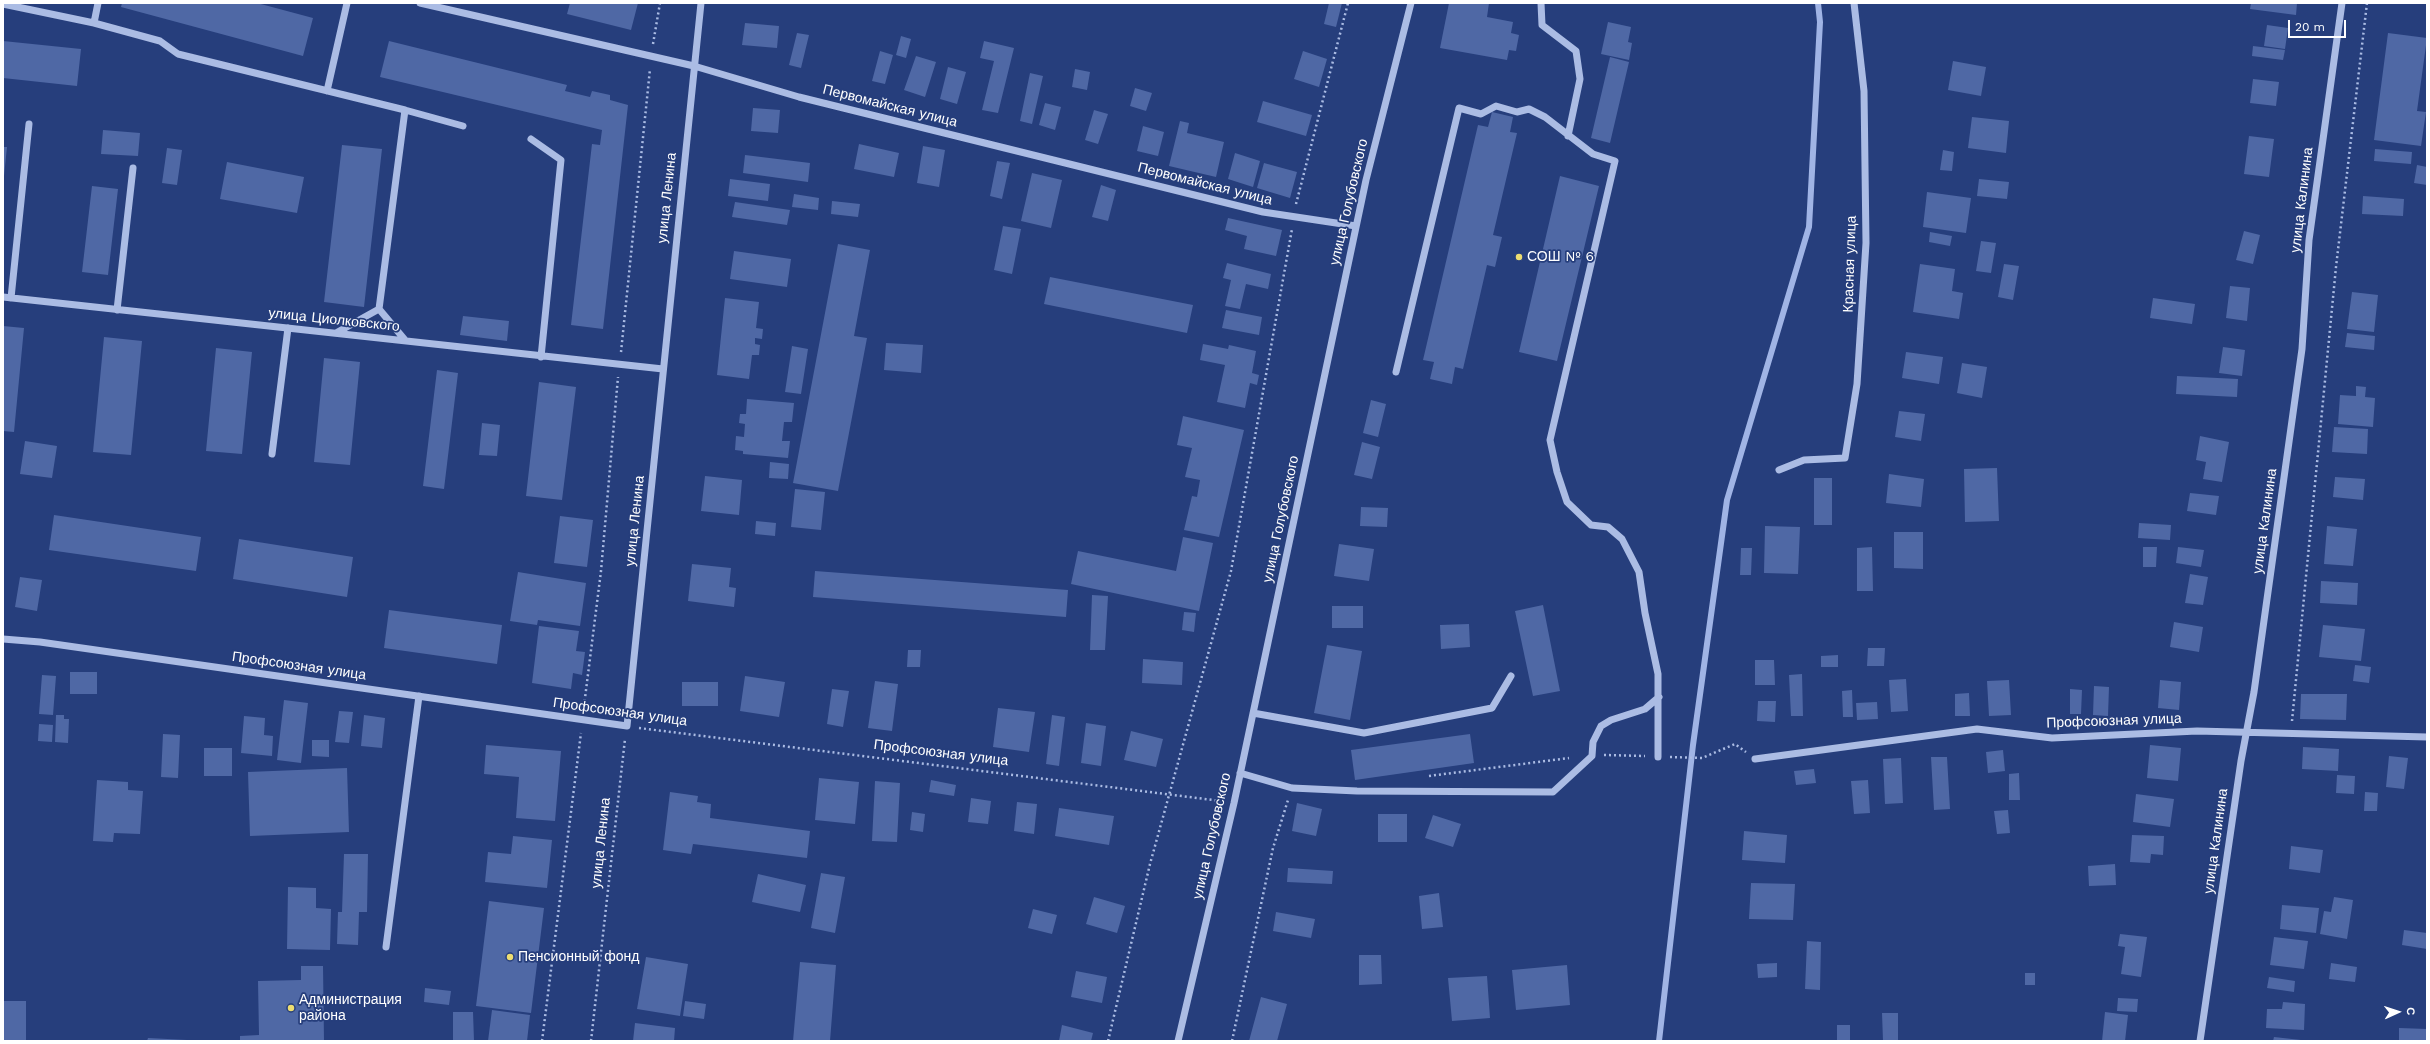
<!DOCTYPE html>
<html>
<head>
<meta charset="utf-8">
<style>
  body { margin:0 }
  #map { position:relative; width:2430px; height:1044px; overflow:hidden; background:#263e7c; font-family:"Work Sans",sans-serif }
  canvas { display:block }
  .frame { position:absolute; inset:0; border:4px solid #fff; pointer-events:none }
  .north { position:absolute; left:2378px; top:992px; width:40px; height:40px; -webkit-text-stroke:3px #263e7c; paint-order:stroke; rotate:87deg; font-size:11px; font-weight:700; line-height:16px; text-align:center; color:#fff }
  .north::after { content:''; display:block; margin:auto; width:14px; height:18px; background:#fff; clip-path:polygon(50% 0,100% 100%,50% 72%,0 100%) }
  .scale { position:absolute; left:2288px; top:20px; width:58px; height:18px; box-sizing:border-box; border:2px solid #fff; border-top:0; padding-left:5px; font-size:12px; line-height:14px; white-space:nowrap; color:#fff; -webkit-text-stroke:3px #263e7c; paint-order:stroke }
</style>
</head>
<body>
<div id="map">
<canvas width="2430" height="1044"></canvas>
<div class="frame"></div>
<div class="north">С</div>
<div class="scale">20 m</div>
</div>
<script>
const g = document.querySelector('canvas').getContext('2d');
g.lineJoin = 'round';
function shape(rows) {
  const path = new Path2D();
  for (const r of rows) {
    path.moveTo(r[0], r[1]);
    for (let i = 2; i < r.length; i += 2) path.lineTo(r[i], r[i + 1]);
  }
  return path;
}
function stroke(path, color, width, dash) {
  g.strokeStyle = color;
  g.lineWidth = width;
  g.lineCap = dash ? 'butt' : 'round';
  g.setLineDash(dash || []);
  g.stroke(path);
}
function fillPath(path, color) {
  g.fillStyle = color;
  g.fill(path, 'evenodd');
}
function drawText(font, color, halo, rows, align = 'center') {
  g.font = font + ' "Work Sans",sans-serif';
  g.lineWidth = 3.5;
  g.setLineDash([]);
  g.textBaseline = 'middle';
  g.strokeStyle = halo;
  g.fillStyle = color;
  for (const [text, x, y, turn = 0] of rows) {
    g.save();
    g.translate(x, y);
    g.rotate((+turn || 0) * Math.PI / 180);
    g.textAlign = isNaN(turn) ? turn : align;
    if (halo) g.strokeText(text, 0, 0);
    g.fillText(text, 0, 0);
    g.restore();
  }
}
const stream = shape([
  [1659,1041,1693,745,1727,500,1809,227,1820,22,1818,3]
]);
const building = shape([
  [122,3,257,3,313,18,303,56,121,7],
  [570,3,638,3,631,30,567,14],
  [1329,3,1342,3,1336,27,1324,24],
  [1449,3,1489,3,1487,17,1513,22,1511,33,1519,35,1516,51,1509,50,1507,60,1440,48],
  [2251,3,2297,3,2296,15,2250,9],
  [1608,22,1631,27,1628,42,1632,43,1629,60,1601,54],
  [745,23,779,26,777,48,742,45],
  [2267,25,2288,28,2285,49,2264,46],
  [797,33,809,35,801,68,789,65],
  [2388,33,2427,38,2417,111,2426,112,2421,146,2374,140],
  [901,36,911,39,906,58,896,55],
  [3,41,81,49,77,86,3,78],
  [389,41,567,85,565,91,590,97,592,91,610,95,610,100,628,105,603,329,571,325,592,144,600,145,602,130,380,77],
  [984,41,1014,48,998,113,982,110,994,61,980,58],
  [2253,46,2285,50,2283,60,2252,56],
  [880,51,893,55,885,84,872,81],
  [1303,51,1327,59,1319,87,1294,79],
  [916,56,936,62,925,97,904,90],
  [1610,57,1629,62,1610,143,1591,138],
  [1953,61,1986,67,1981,96,1948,90],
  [948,67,966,72,957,104,940,99],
  [1075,69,1090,72,1087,90,1072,87],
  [1030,73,1043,76,1032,124,1020,121],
  [2253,79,2279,82,2276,106,2250,103],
  [1135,88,1152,93,1146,111,1130,106],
  [1263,101,1312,115,1306,136,1257,122],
  [1045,103,1061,107,1055,130,1039,125],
  [753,108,780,110,778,133,751,131],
  [1094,110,1108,114,1098,144,1085,140],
  [1492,112,1513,117,1510,132,1517,133,1493,235,1502,237,1495,267,1487,265,1463,369,1455,367,1452,384,1430,379,1434,362,1423,360,1478,125,1488,127],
  [1972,117,2009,121,2006,153,1968,148],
  [1180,121,1189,123,1187,133,1224,142,1216,177,1169,166],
  [1143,126,1164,132,1158,156,1137,151],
  [103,130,140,133,138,156,101,154],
  [2249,136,2274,139,2269,177,2244,174],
  [859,144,899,153,894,177,854,169],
  [342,145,382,149,364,307,324,302],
  [923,146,945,150,939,187,917,183],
  [3,147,7,147,4,176,3,176],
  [167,148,182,150,177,185,162,183],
  [2375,149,2412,152,2411,164,2374,161],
  [1943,150,1954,152,1952,171,1940,170],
  [1235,153,1260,161,1253,187,1228,179],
  [745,155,810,163,808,182,743,173],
  [997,161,1010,163,1002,199,990,196],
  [227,162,304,177,297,213,220,199],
  [1264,163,1297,172,1290,198,1257,188],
  [2417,165,2427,167,2427,185,2414,183],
  [1032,173,1062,180,1051,228,1021,221],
  [1560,176,1599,186,1557,361,1519,352],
  [730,179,770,184,768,201,728,196],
  [1979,179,2009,182,2007,199,1977,196],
  [1101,185,1116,190,1108,221,1092,217],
  [92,186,118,189,108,275,82,272],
  [1927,192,1971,198,1966,233,1923,227],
  [794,194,819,198,818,210,792,207],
  [2363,196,2404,199,2403,216,2362,214],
  [832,201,860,204,858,217,831,214],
  [735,202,790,210,787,225,732,217],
  [1228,218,1282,230,1276,256,1244,249,1247,236,1225,230],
  [1003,226,1021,229,1012,274,994,270],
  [2244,231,2260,235,2253,264,2236,260],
  [1930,232,1952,236,1950,246,1929,242],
  [1981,241,1996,243,1991,273,1976,271],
  [838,244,870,250,854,336,867,338,838,491,793,483],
  [734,251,791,259,787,287,730,279],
  [1227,263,1271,274,1268,289,1246,284,1240,309,1225,306,1231,280,1223,278],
  [1920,264,1955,269,1952,291,1963,293,1959,319,1913,312],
  [2004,264,2019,266,2013,300,1998,297],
  [1050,277,1193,305,1187,333,1044,304],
  [2230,286,2250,288,2247,321,2226,318],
  [2352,292,2378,295,2374,332,2347,329],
  [725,298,759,302,756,328,763,329,762,339,755,338,755,344,760,345,759,355,752,355,749,379,717,375],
  [2153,298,2195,304,2192,324,2150,318],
  [1226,310,1262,317,1259,335,1222,328],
  [463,316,509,321,507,341,460,335],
  [3,326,24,328,14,432,3,431],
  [2347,333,2375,336,2374,350,2345,347],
  [104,337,142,341,131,455,93,452],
  [886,343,923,345,921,373,884,370],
  [1203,344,1228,349,1229,345,1256,351,1252,373,1259,375,1257,385,1250,383,1245,408,1217,402,1225,365,1200,360],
  [792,346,808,349,801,394,785,392],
  [2223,347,2245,350,2242,376,2219,373],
  [216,348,252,352,242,454,206,451],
  [1906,352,1943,357,1939,384,1902,378],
  [324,358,360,362,350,465,314,462],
  [1962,363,1987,367,1982,398,1957,393],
  [437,370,458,373,444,489,423,486],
  [2177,376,2238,379,2237,397,2176,394],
  [539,382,576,387,562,500,526,496],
  [2356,386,2366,387,2365,397,2375,398,2373,427,2338,424,2340,395,2356,396],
  [747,399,794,403,792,422,784,422,782,441,790,441,788,458,743,454,743,451,735,450,736,436,744,437,745,424,739,423,740,414,746,414],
  [1371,400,1386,404,1378,437,1363,433],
  [1899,411,1925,414,1921,441,1895,437],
  [1183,416,1244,430,1219,537,1184,530,1192,496,1197,497,1200,480,1185,477,1192,448,1177,445],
  [482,423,500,425,497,456,479,455],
  [2334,427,2368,429,2367,454,2332,452],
  [2200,436,2229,442,2222,482,2203,479,2206,462,2196,460],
  [25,441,57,446,52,478,20,474],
  [1362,442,1380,447,1372,479,1354,475],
  [770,462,789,464,788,479,769,478],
  [1997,468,1999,521,1965,522,1964,469],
  [1889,474,1924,479,1921,507,1886,503],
  [705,476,742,480,739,515,701,511],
  [2335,477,2365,479,2363,500,2333,497],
  [1814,478,1832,478,1832,525,1814,525],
  [795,489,825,492,821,530,791,527],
  [2190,493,2219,496,2216,515,2187,511],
  [1361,507,1388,508,1387,527,1360,526],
  [54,515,201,537,196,571,49,550],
  [560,516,593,520,587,567,554,563],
  [756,521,776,523,775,536,755,534],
  [2139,523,2171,525,2170,540,2138,538],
  [1765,526,1800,527,1798,574,1764,573],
  [2327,526,2357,529,2353,566,2324,564],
  [1894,532,1923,532,1923,569,1894,568],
  [1183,537,1213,543,1199,611,1071,584,1078,551,1176,571],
  [239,539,353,557,347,597,233,579],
  [1339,544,1374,549,1369,581,1334,576],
  [1872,547,1873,591,1857,591,1857,548],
  [2143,547,2157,547,2156,567,2143,567],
  [2178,547,2204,550,2201,567,2176,563],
  [1741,548,1752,548,1751,575,1740,575],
  [692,564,731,568,729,587,736,588,734,607,688,601],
  [815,571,1068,590,1066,617,813,597],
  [518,572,586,583,580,626,538,620,537,625,510,621],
  [2190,574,2208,577,2203,605,2185,603],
  [20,577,42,580,37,611,15,607],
  [2321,581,2358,583,2357,605,2320,603],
  [1092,595,1108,596,1105,650,1090,650],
  [1543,605,1560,691,1533,696,1515,611],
  [1332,606,1363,606,1363,628,1332,628],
  [389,610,502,625,497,664,384,648],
  [1184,612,1196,613,1194,632,1182,630],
  [2174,622,2203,627,2199,652,2170,647],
  [1469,624,1470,647,1441,649,1440,625],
  [2323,625,2365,629,2361,661,2319,657],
  [539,626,579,631,576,651,585,652,582,675,573,673,571,689,532,683],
  [1327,645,1362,651,1350,720,1314,713],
  [1868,648,1885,648,1884,666,1867,666],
  [908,650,921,650,920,667,907,667],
  [1838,655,1838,667,1821,667,1821,656],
  [1143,659,1183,662,1182,685,1142,683],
  [1755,660,1774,660,1775,685,1755,685],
  [2355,665,2371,667,2369,683,2353,681],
  [70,672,97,672,97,694,70,694],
  [1802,674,1803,716,1791,716,1789,675],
  [42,675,56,676,53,715,39,714],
  [745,676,785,682,779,717,740,711],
  [1906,679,1908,711,1891,712,1889,680],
  [2009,680,2011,715,1989,716,1987,681],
  [2160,680,2181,682,2179,710,2158,708],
  [875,681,898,684,892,731,868,728],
  [682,682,718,682,718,706,682,706],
  [2094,686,2109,687,2108,716,2093,715],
  [832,689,849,691,843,727,827,724],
  [2070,689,2082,690,2081,714,2070,714],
  [1852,690,1853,717,1843,717,1842,691],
  [1969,693,1970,716,1955,716,1955,694],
  [2301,694,2347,694,2346,720,2300,719],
  [284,700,308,703,301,763,277,760],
  [1758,701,1776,701,1775,722,1757,721],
  [1877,702,1878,719,1857,720,1856,703],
  [998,708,1035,712,1029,752,993,747],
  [339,711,353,712,349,743,335,742],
  [56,715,64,715,64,719,69,719,68,743,55,742],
  [364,715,385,718,382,748,361,746],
  [1052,715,1065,717,1059,766,1046,764],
  [244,716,265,718,264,735,273,736,272,756,241,753],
  [1086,723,1106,726,1101,766,1081,763],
  [39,724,53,725,52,742,38,741],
  [1131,731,1163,739,1156,767,1124,760],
  [163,734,180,735,178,778,161,777],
  [1470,734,1474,763,1355,780,1351,750],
  [312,740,329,740,329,757,312,756],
  [486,745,561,751,555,821,516,818,519,777,484,774],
  [2150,745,2181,748,2178,781,2147,778],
  [2303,747,2339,749,2338,771,2302,769],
  [204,748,232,748,232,776,204,776],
  [2003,750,2005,771,1988,773,1986,752],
  [2389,756,2408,758,2404,789,2386,787],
  [1931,757,1947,757,1950,809,1934,810],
  [1901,758,1903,803,1885,804,1883,759],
  [347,768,349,832,250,836,248,772],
  [1814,769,1816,783,1796,785,1794,771],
  [2019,773,2020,800,2009,800,2009,774],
  [2337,775,2355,776,2354,794,2336,793],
  [819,778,859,782,855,824,815,820],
  [97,780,128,782,128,790,143,791,140,834,114,833,113,842,93,841],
  [931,780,956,785,954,796,929,792],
  [1868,780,1870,813,1854,814,1851,781],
  [875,781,900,783,897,842,872,841],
  [670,792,698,796,697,802,711,804,710,818,810,831,807,858,693,844,691,854,663,850],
  [2365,792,2378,793,2377,811,2364,811],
  [2136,794,2174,799,2170,827,2133,822],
  [971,798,991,801,988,824,968,822],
  [1017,802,1037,804,1034,834,1014,831],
  [1297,803,1322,809,1316,836,1292,831],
  [1059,808,1114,816,1109,845,1055,836],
  [2008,810,2010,833,1997,834,1994,811],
  [912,812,925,814,923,832,910,830],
  [1378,814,1407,814,1407,842,1378,842],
  [1433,815,1461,824,1453,847,1425,838],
  [1744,831,1787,835,1785,863,1742,860],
  [2132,835,2164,836,2163,855,2151,854,2150,863,2130,862],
  [513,836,552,840,547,888,485,882,488,852,511,854],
  [2291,846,2323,850,2320,873,2289,869],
  [344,854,368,854,367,912,359,912,358,945,337,944,338,912,342,912],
  [2115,864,2116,885,2089,886,2088,866],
  [1288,868,1333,871,1332,884,1287,882],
  [821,873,845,877,835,933,811,928],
  [758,874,806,885,800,912,752,902],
  [1751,883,1795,884,1793,920,1749,919],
  [288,887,316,888,316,908,331,909,330,950,287,949],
  [1439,893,1443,927,1422,929,1419,896],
  [1094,897,1125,906,1117,933,1086,924],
  [2334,897,2353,900,2347,939,2320,934,2324,911,2331,912],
  [489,901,544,908,531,1013,476,1006],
  [2282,905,2319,908,2316,933,2280,929],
  [1033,909,1057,915,1052,934,1028,928],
  [1276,912,1315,919,1311,938,1273,931],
  [2404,930,2427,933,2427,949,2402,945],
  [2120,934,2147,937,2141,977,2121,974,2125,947,2118,946],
  [2274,937,2308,941,2304,969,2270,965],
  [1807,941,1821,942,1820,990,1805,989],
  [1359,955,1381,955,1382,984,1359,985],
  [646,957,688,964,680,1016,637,1009],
  [800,962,836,965,830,1041,793,1041],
  [1777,963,1777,977,1758,978,1757,964],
  [2331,963,2357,967,2355,982,2329,979],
  [1567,965,1570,1005,1516,1010,1512,970],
  [301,966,323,966,324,1041,240,1041,240,1036,259,1035,258,981,301,980],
  [1076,971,1107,977,1102,1003,1071,997],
  [2025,973,2035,973,2035,985,2025,985],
  [1487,976,1490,1018,1452,1021,1448,978],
  [2269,977,2295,981,2294,992,2267,988],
  [425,988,451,991,449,1005,424,1002],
  [1261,997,1287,1004,1277,1041,1249,1041],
  [2118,998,2138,999,2137,1012,2117,1011],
  [3,1001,26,1001,26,1041,3,1041],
  [685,1001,706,1004,704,1019,683,1016],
  [2283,1002,2305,1004,2304,1030,2266,1028,2267,1009,2282,1009],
  [492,1010,530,1015,527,1041,488,1041],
  [453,1012,473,1012,474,1041,453,1041],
  [2105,1012,2128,1015,2125,1041,2102,1041],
  [1882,1013,1898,1013,1898,1041,1883,1041],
  [635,1023,675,1028,674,1041,633,1041],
  [1062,1025,1093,1033,1091,1041,1059,1041],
  [1837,1025,1850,1025,1850,1041,1837,1041],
  [2399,1028,2427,1029,2427,1041,2399,1041],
  [2274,1037,2301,1040,2301,1041,2273,1041],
  [148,1038,187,1040,187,1041,147,1041]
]);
const path = shape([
  [653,44,660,3],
  [1296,204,1348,3],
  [621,352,650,69],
  [584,706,601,571,618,377],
  [2292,721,2336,267,2367,3],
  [639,728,1221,801],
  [1604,755,1645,756],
  [1670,757,1702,758,1735,744,1746,752],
  [1429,776,1569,758],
  [542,1041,581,733],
  [591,1041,625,739],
  [1108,1041,1150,864,1231,571,1292,229],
  [1232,1041,1273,848,1288,800]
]);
const minor = shape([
  [420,3,694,66,799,97,1263,212,1356,226],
  [1541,3,1542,25,1576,51,1580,79,1568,136],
  [3,4,94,23,98,3],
  [94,23,160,41,178,54,405,110],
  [327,91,347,3],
  [531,139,561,160,541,357],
  [3,297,663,369],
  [11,298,29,124],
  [117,310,133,168],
  [336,333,379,309],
  [405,340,379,309,405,110,463,126],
  [1396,372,1459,108,1481,114,1496,106,1517,112,1529,109,1545,117,1593,154,1615,161,1550,440,1557,472,1567,502,1591,525,1608,527,1622,539,1639,572,1645,613,1658,674,1658,757],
  [272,454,288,328],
  [1779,470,1804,460,1845,458,1857,384,1866,243,1864,91,1854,3],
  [3,639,40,642,627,726,701,3],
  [1253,713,1364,733,1492,708,1511,676],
  [1755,759,1977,729,2052,738,2197,731,2427,737],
  [1240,773,1292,788,1357,791,1553,792,1592,756,1593,742,1601,726,1611,720,1645,709,1659,697],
  [386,947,419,696],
  [1178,1041,1234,803,1366,180,1411,3],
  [2200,1041,2241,761,2254,692,2302,349,2309,240,2342,3]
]);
const markers = [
  [1519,257,4,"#eddd71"],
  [510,957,4,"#eddd71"],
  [291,1008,4,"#eddd71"]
];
const streetNames = [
  ["Первомайская улица",890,106,14],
  ["Первомайская улица",1205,184,14],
  ["улица Ленина",667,198,-84],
  ["улица Калинина",2302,200,-83],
  ["улица Голубовского",1349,202,-77],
  ["Красная улица",1850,264,-88],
  ["улица Циолковского",334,320,6],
  ["улица Голубовского",1281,519,-78],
  ["улица Ленина",635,521,-84],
  ["улица Калинина",2265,521,-82],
  ["Профсоюзная улица",299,666,8],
  ["Профсоюзная улица",620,712,8],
  ["Профсоюзная улица",2114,721,-2],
  ["Профсоюзная улица",941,753,7],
  ["улица Голубовского",1212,836,-77],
  ["улица Калинина",2216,841,-82],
  ["улица Ленина",601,843,-84]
];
const poiNames = [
  ["СОШ № 6",1527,257],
  ["Пенсионный фонд",518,957],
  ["Администрация",299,1000],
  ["района",299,1016]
];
stroke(stream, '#a0b4e5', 6);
fillPath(building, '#4f68a5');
stroke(path, '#abbce4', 2.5, [2, 3]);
stroke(minor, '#abbce4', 7);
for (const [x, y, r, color] of markers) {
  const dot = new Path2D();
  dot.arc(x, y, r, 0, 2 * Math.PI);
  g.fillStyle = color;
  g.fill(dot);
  stroke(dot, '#263e7c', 1.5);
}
drawText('14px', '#fff', '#263e7c', streetNames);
drawText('14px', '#fff', '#263e7c', poiNames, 'left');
</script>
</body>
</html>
